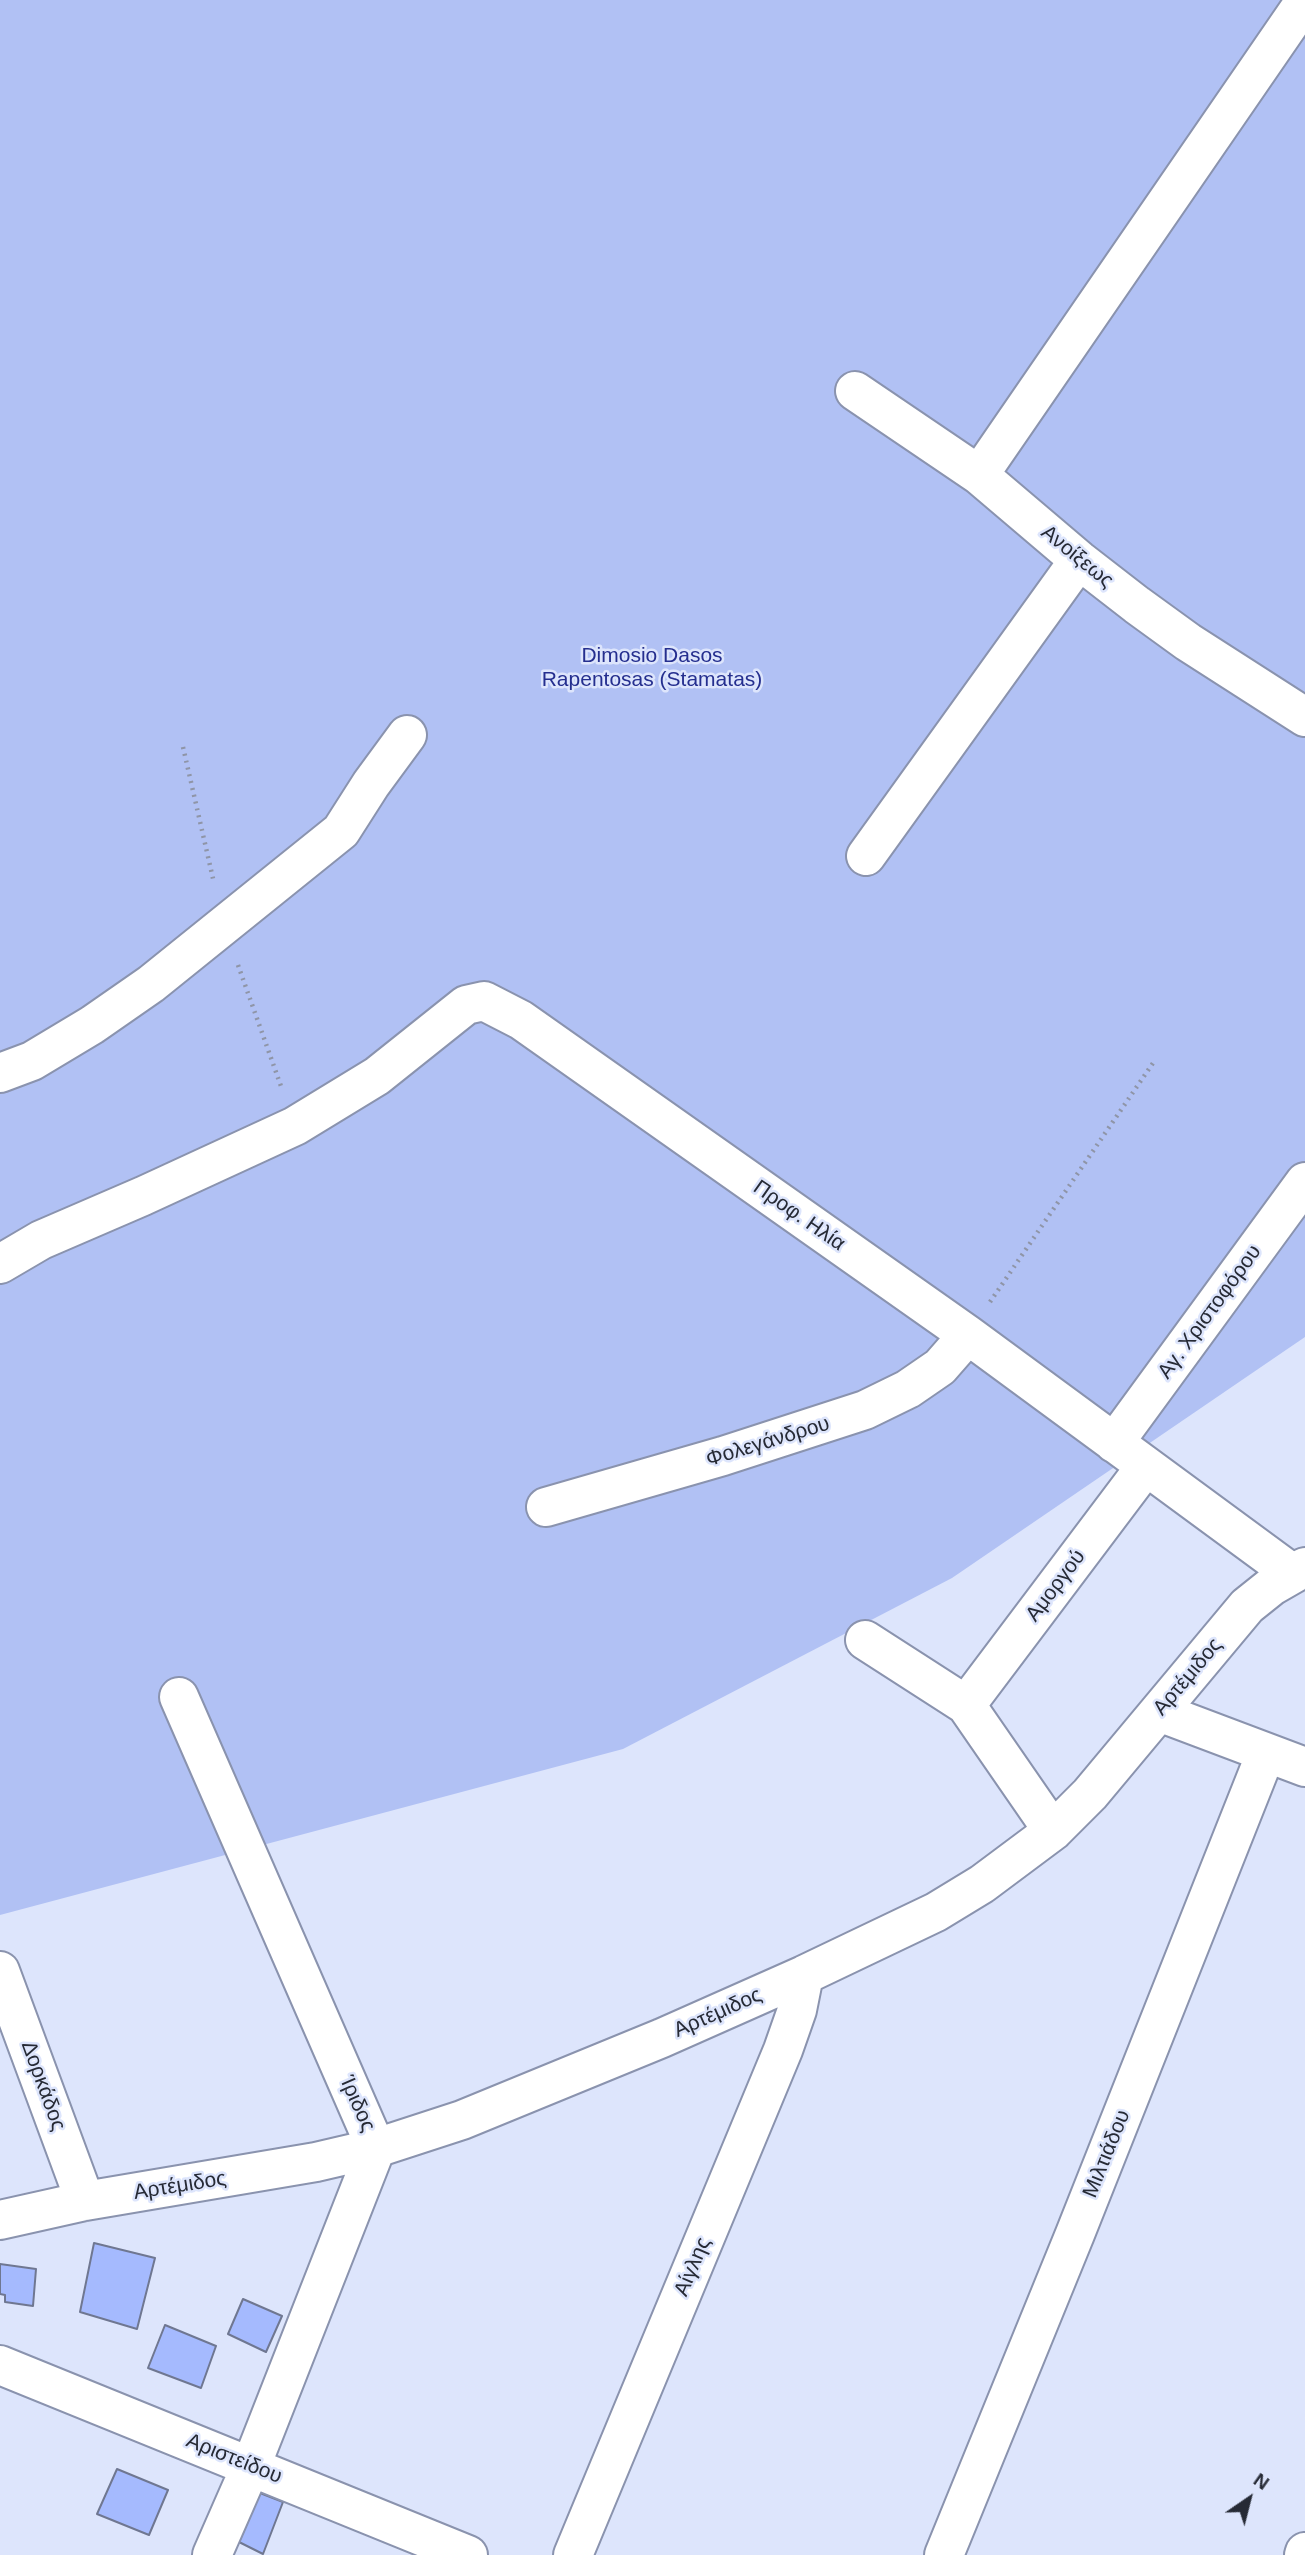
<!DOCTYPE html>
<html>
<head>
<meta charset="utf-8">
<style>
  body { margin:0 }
  #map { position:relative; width:1305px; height:2555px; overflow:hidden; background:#dde5fc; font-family:Helvetica,sans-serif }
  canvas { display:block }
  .north { position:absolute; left:1214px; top:2464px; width:70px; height:70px; -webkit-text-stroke:5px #dde5fc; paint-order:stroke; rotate:35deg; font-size:19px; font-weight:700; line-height:28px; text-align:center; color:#262a35 }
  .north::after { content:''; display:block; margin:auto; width:24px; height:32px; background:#262a35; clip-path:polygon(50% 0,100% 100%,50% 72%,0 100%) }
</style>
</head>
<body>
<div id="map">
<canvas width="1305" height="2555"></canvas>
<div class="north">N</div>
</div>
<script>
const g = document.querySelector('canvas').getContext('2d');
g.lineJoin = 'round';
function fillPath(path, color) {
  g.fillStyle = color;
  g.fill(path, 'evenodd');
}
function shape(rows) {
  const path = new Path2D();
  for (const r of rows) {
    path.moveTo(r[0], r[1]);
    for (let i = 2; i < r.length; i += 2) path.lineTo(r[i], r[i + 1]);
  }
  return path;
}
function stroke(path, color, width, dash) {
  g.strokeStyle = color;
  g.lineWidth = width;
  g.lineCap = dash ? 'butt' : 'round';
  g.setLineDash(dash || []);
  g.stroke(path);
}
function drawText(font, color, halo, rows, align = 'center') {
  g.font = font + ' Helvetica,sans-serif';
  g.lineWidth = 5;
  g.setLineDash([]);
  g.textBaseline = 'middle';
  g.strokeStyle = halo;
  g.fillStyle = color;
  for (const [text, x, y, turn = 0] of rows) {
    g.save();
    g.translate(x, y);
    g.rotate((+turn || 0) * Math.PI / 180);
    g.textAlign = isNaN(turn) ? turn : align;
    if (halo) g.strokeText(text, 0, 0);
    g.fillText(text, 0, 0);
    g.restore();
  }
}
const green = shape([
  [0,0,1305,0,1305,1337,952,1578,623,1749,0,1915]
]);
const building = shape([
  [94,2243,155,2258,137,2329,80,2312,94,2243],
  [0,2264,36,2269,33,2306,5,2302,5,2295,0,2294,0,2264],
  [243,2299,282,2316,266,2352,228,2334,243,2299],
  [165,2325,216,2346,201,2388,148,2368,165,2325],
  [117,2469,168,2490,149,2535,97,2514,117,2469],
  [260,2493,283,2502,263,2554,239,2542,260,2493]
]);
const path = shape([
  [183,747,214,883],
  [238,965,282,1089],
  [990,1302,1153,1063]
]);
const minor = shape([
  [855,391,979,475,1079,560,1137,605,1188,642,1305,717],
  [979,475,1305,1],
  [866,856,1079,560],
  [0,1073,32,1061,92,1025,151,984,341,831,371,784,407,735],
  [0,1264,41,1240,143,1196,295,1126,377,1076,466,1005,484,1001,521,1020,968,1335,1293,1574],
  [1114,1443,1305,1182],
  [546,1507,723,1456,865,1410,908,1389,940,1367,968,1335],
  [865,1640,966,1705,1053,1831],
  [179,1697,376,2148,251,2466,212,2555],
  [966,1705,1146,1466],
  [1159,1712,1305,1767],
  [0,1971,85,2201],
  [0,2220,85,2201,316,2162,376,2148,462,2120,662,2038,804,1975,936,1912,982,1884,1053,1831,1090,1794,1247,1606,1272,1586,1305,1567],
  [0,2365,468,2555],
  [573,2555,783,2050,797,2010,804,1975],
  [944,2555,1075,2234,1266,1753],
  [1304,2555,1305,2552]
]);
const streetNames = [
  ["Ανοίξεως",1077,557,39],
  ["Προφ. Ηλία",799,1216,35],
  ["Αγ. Χριστοφόρου",1210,1312,-54],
  ["Φολεγάνδρου",768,1442,-17],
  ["Αμοργού",1056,1586,-53],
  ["Αρτέμιδος",1188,1677,-50],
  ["Αρτέμιδος",718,2013,-24],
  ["Δορκάδος",43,2086,70],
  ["Ίριδος",357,2104,66],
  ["Μιλτιάδου",1107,2154,-68],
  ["Αρτέμιδος",180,2186,-9],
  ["Αίγλης",693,2267,-67],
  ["Αριστείδου",234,2459,22]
];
const parkNames = [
  ["Dimosio Dasos",652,656],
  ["Rapentosas (Stamatas)",652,680]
];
fillPath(green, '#b1c1f4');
fillPath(building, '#a5bafe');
stroke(building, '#6f7791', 2);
stroke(minor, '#8a93ae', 42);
stroke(path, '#8f95a7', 4.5, [2, 5]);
stroke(minor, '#fff', 38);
drawText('21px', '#262a35', '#dde5fc', streetNames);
drawText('21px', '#252f8f', '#dde5fc', parkNames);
</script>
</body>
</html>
